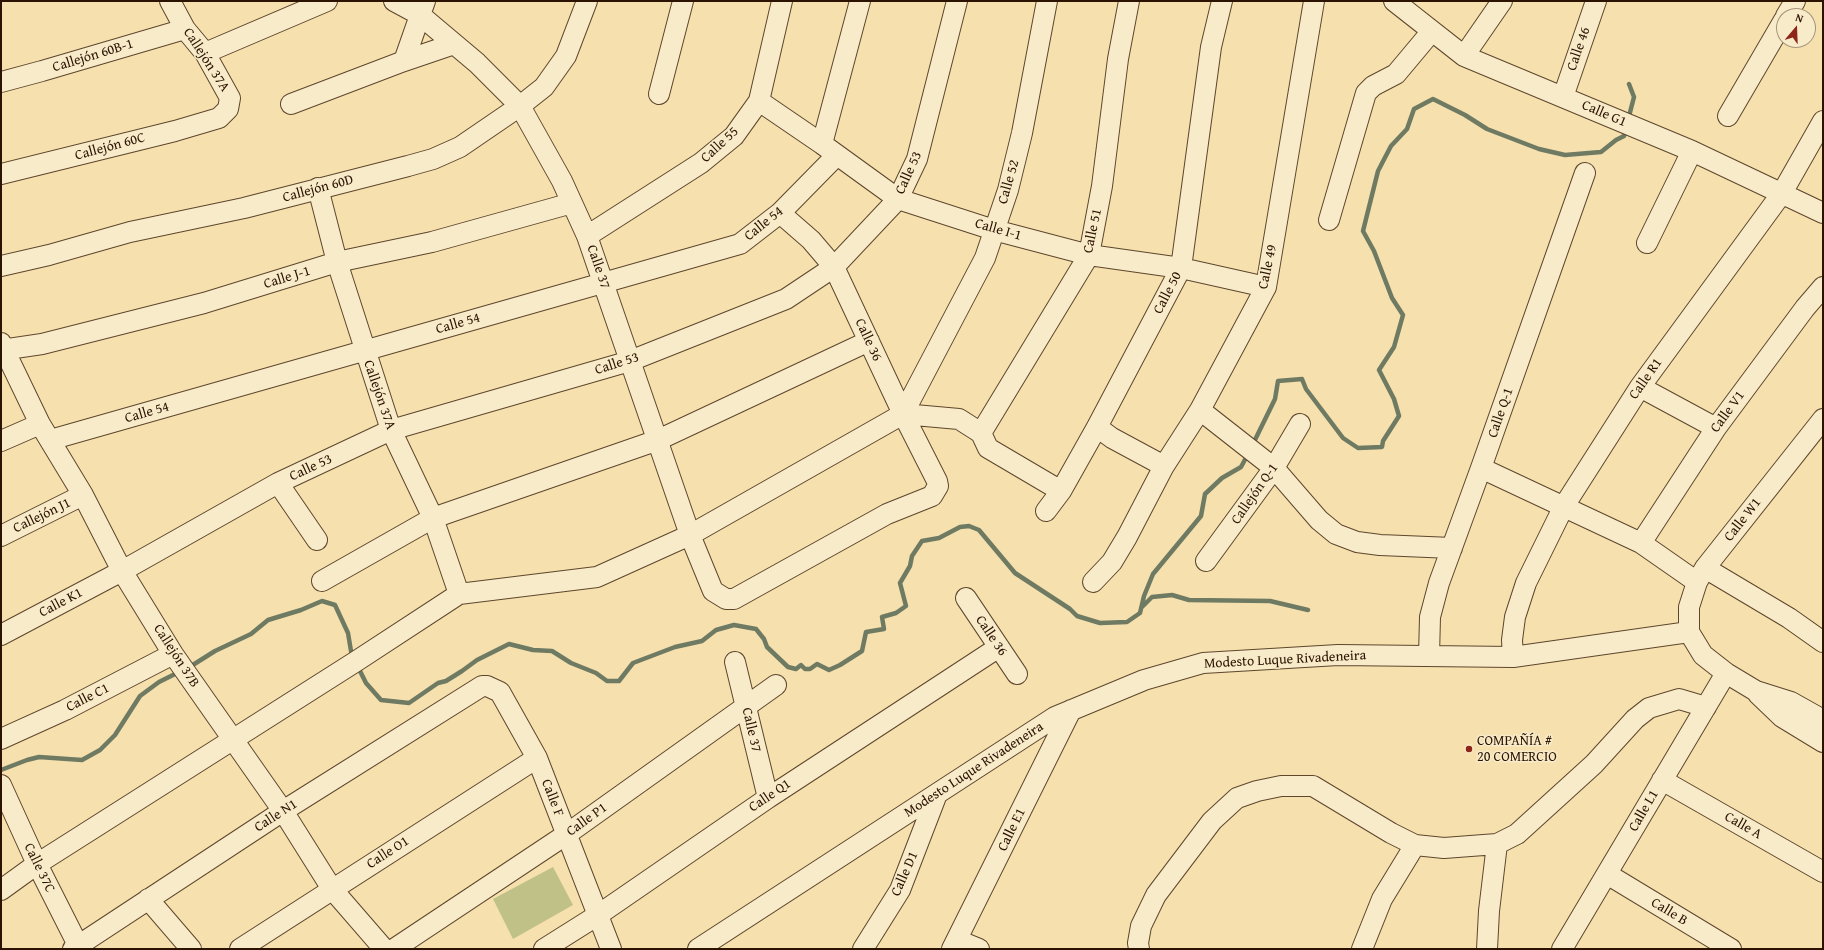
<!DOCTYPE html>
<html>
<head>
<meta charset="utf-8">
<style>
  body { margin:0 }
  #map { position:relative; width:1824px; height:950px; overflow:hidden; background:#f5e0ae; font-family:"Gentium Book Plus",serif }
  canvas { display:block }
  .frame { position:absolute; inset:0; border:2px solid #2b1300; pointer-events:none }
  .north { position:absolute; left:1776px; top:8px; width:40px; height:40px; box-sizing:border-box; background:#f8ebca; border:1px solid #a69579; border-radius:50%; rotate:19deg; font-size:11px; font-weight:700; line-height:16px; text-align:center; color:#2b1300 }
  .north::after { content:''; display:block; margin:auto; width:14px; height:18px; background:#8f2418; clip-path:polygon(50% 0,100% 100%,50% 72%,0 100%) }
</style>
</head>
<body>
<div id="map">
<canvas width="1824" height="950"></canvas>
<div class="frame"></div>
<div class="north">N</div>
</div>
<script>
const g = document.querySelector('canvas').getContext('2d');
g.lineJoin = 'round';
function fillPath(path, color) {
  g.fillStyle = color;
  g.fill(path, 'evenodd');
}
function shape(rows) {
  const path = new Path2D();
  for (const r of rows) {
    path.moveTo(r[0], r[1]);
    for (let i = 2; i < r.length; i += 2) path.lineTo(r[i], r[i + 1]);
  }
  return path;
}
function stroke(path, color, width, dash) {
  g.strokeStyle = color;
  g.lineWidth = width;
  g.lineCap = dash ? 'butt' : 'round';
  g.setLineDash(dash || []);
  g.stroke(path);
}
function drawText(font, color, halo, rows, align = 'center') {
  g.font = font + ' "Gentium Book Plus",serif';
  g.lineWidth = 3;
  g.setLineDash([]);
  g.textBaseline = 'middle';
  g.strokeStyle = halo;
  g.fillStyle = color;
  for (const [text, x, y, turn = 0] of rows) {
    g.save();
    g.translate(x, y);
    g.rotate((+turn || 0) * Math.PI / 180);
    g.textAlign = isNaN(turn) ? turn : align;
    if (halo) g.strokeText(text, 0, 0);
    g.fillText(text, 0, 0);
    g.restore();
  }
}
const green = shape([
  [553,867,573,905,513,939,493,899]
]);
const stream = shape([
  [1628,120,1634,97,1629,84],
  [1252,446,1275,399,1278,381,1302,379,1306,389,1343,438,1358,448,1382,447,1383,441,1399,416,1394,399,1379,370,1394,347,1403,315,1392,298,1374,251,1363,231,1378,171,1391,146,1407,129,1414,109,1433,99,1465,115,1487,129,1539,149,1565,155,1601,152,1616,140,1624,136,1626,130],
  [1142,607,1152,597,1172,595,1189,600,1270,601,1308,610],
  [358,667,366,683,381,700,409,703,438,683,446,681,462,671,477,660,509,644,533,650,552,651,571,663,596,673,607,681,619,681,633,663,675,647,702,641,716,630,734,625,756,629,764,639,767,647,788,667,796,669,801,665,805,669,810,669,817,664,829,670,840,665,862,651,866,632,884,629,882,617,896,613,906,606,900,583,910,566,912,556,922,541,939,538,960,527,969,526,979,530,1015,573,1070,609,1077,616,1100,623,1127,622,1140,613,1144,596,1153,574,1201,516,1205,494,1222,478,1241,467,1248,454],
  [188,668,215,651,251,634,268,620,301,610,322,601,335,605,348,633,352,657],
  [1,770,27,760,39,757,82,760,100,750,115,735,140,696,159,682,179,672]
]);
const minor = shape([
  [394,1,420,15,477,63,520,106,562,181,587,236,690,535,713,591,726,599,734,599,887,514,932,496,938,486,937,481,903,414,834,267,811,240,780,213],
  [1394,1,1464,56,1692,151,1823,213],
  [1786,16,1795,1],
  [205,53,327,1],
  [1464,56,1502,1],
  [404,61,454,44],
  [1,82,42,71,185,29],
  [659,94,683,1],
  [1563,97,1596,1],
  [759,101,822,144,898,199,994,230,1089,255,1181,268,1266,287],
  [291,104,404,61,425,1],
  [1728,116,1784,20],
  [822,144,860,1],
  [1,174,175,131,219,118,228,109,230,98,205,53,185,29,170,1],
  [318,188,337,262,391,430,433,518,459,594],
  [1329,220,1366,93,1373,86,1396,74,1432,31],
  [587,236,701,163,734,136,759,101,782,1],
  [1647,243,1692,151],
  [1,266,49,255,130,232,244,208,408,166,433,159,460,147,520,106,544,87,566,56,587,1],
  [1,343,40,424,83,495,122,571,173,654,283,811,332,889,384,949],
  [1,350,42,344,204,303,337,262,432,242,572,203],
  [1640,387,1716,428],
  [1200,410,1274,468,1319,520,1336,534,1357,542,1380,545,1452,548],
  [903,414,985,258,1008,190,1022,133,1047,1],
  [1097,427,1112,438,1164,466],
  [981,433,1089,255,1102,186,1118,59,1129,1],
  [50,440,740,244,780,213,837,155],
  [1,441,40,424],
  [1481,468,1641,543,1697,582],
  [278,483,317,540],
  [1046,511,1061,491,1097,427,1181,268,1211,47,1222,1],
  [1,536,83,495],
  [1641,543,1716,428,1805,308,1823,287],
  [1206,561,1274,468,1300,424],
  [1705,568,1789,618,1823,642],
  [322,581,433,518,658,440,869,341],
  [1093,582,1112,562,1127,537,1164,466,1200,410,1266,287,1314,1],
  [966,598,1017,674],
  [1689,632,1689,607,1697,582,1705,568,1823,419],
  [1689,632,1703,655,1726,673,1756,691,1791,702,1823,720],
  [1,635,122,571,278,483,391,430,630,361,786,299,834,267,898,199,917,159,957,1],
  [1429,656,1430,617,1439,583,1481,468,1585,173],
  [1513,657,1512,640,1515,617,1526,583,1564,506,1640,387,1782,193,1823,121],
  [735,662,768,798],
  [1758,694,1782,717,1823,742],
  [1,739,65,710,173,654],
  [1662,780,1823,872],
  [1,785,37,864,80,949],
  [1607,874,1731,949],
  [1,890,37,864,355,662,459,594,597,577,690,535,903,414,959,419,981,433,988,448,1061,491],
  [148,899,191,949],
  [957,940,979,949],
  [73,949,283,811,482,686,487,686,500,692,537,758,611,949],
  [240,949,537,758],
  [394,949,567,834,776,685],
  [544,949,598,915,768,798,999,647],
  [698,949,1055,717,1144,680,1203,663,1338,655,1513,657,1689,632],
  [863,949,900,890,937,794],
  [952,949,1071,710],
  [1139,949,1138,943,1141,926,1156,895,1212,821,1237,798,1257,791,1281,786,1313,786,1391,833,1415,845,1444,848,1497,844,1517,834,1594,764,1635,719,1649,708,1679,699,1706,707],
  [1362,949,1382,899,1415,845],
  [1487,949,1489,911,1497,844],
  [1562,949,1726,673]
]);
const markers = [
  [1469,749,4,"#8f2418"]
];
const streetNames = [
  ["Calle 46",1579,49,-71],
  ["Callejón 60B-1",93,56,-17],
  ["Callejón 37A",206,60,57],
  ["Calle G1",1604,114,23],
  ["Calle 55",720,145,-43],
  ["Callejón 60C",110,147,-15],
  ["Calle 53",909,173,-66],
  ["Calle 52",1009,182,-74],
  ["Callejón 60D",318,189,-15],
  ["Calle 54",764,224,-39],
  ["Calle I-1",998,230,16],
  ["Calle 51",1093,231,-78],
  ["Calle 37",598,267,71],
  ["Calle 49",1268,267,-78],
  ["Calle J-1",287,278,-17],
  ["Calle 50",1168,293,-63],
  ["Calle 54",458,324,-16],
  ["Calle 36",868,340,65],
  ["Calle 53",617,364,-18],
  ["Calle R1",1646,379,-55],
  ["Callejón 37A",379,395,71],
  ["Calle V1",1728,412,-54],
  ["Calle 54",147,413,-16],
  ["Calle Q-1",1501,413,-71],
  ["Calle 53",311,468,-25],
  ["Callejón Q-1",1255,494,-55],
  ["Callejón J1",42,516,-26],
  ["Calle W1",1743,520,-52],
  ["Calle K1",61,603,-28],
  ["Calle 36",991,636,56],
  ["Callejón 37B",176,656,57],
  ["Modesto Luque Rivadeneira",1285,660,-3],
  ["Calle C1",88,698,-27],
  ["Calle 37",751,730,77],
  ["Modesto Luque Rivadeneira",974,770,-33],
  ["Calle Q1",770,796,-34],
  ["Calle F",552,798,69],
  ["Calle L1",1644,811,-60],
  ["Calle N1",276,816,-33],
  ["Calle P1",587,820,-36],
  ["Calle A",1743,826,30],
  ["Calle E1",1012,830,-64],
  ["Calle O1",388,853,-33],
  ["Calle 37C",39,868,64],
  ["Calle D1",905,874,-66],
  ["Calle B",1669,912,31]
];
const poiNames = [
  ["COMPAÑÍA #",1477,741],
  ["20 COMERCIO",1477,757]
];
fillPath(green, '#c0c187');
stroke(stream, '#6f7a63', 4.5);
stroke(minor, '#5e462c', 22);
stroke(minor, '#f8ebca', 20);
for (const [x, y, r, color] of markers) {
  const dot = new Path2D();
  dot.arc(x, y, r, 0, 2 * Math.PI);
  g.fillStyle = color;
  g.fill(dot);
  stroke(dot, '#f8ebca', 1.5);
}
drawText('14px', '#2b1300', '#f8ebca', streetNames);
drawText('14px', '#2b1300', '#f8ebca', poiNames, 'left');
</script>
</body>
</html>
